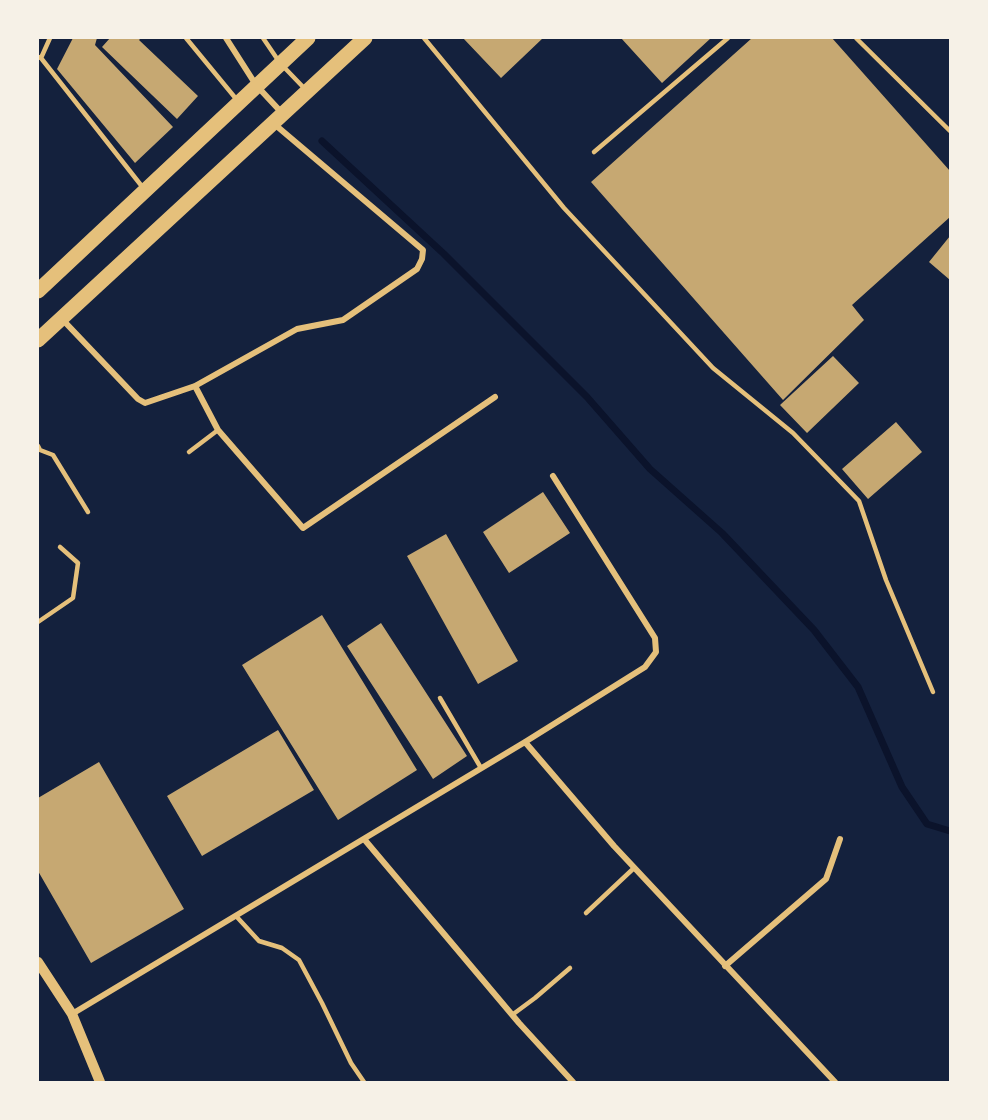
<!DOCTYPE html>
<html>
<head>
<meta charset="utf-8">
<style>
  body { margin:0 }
  #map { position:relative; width:988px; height:1120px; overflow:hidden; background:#14213d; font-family:Signika,sans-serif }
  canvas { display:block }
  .frame { position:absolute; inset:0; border:39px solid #f6f1e7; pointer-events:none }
</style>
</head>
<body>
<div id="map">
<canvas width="988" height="1120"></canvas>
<div class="frame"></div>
</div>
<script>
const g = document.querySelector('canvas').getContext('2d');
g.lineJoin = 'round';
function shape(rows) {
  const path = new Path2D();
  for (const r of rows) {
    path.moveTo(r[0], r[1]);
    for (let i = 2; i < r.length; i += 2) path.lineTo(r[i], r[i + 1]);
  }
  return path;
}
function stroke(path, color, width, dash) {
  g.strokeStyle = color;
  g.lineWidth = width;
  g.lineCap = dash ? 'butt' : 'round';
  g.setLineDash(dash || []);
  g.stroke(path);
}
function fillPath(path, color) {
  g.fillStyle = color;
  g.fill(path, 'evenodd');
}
const stream = shape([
  [322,141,444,254,587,397,650,469,722,533,814,630,858,687,902,787,927,824,950,831]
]);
const building = shape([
  [73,38,97,38,95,45,173,127,135,163,57,69],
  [110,38,141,38,139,40,198,96,177,119,102,47],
  [463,38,543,38,501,78],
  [621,38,711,38,662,83],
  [752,38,832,38,950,171,950,217,852,305,864,320,783,400,591,182],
  [950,236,950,280,929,262],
  [833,356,859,383,807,433,780,405],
  [896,422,922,452,868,499,842,469],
  [543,492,570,533,509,573,483,532],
  [446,534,518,661,478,684,407,556],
  [322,615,417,770,338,820,242,665],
  [381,623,467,756,433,779,347,646],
  [278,730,314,790,202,856,167,796],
  [99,762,184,909,91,963,38,871,38,798]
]);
const service = shape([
  [186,38,237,100],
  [263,38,280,63,305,89],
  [424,38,564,208,713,368,793,433,859,501,886,580,933,692],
  [856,38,950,131],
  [38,57,41,58,144,189],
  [41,58,50,38],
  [594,152,728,38],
  [38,446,40,450,53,455,88,512],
  [189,452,218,430],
  [38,622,73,598,78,563,60,547],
  [440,698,481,768],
  [586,913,634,868],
  [236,916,259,941,282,948,299,960,322,1003,351,1063,364,1082],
  [512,1015,535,998,570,968]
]);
const minor = shape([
  [226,38,256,85,282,113],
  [61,318,138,399,145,403,195,386,297,329,343,320,417,269,422,259,423,250,273,123],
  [195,386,218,430,303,528,495,397],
  [525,742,614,846,835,1082],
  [364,839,519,1023,573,1082],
  [725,966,826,879,840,839],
  [72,1014,525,742,645,667,656,652,655,638,553,476]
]);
const tertiary = shape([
  [38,962,72,1014,100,1082]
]);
const primary = shape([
  [38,291,308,38],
  [38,340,365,38]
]);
stroke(stream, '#0b132b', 7);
fillPath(building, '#c6a872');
stroke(service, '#e5c07b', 4.5);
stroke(minor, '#e5c07b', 6);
stroke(tertiary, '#e5c07b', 10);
stroke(primary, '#e5c07b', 15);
</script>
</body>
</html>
